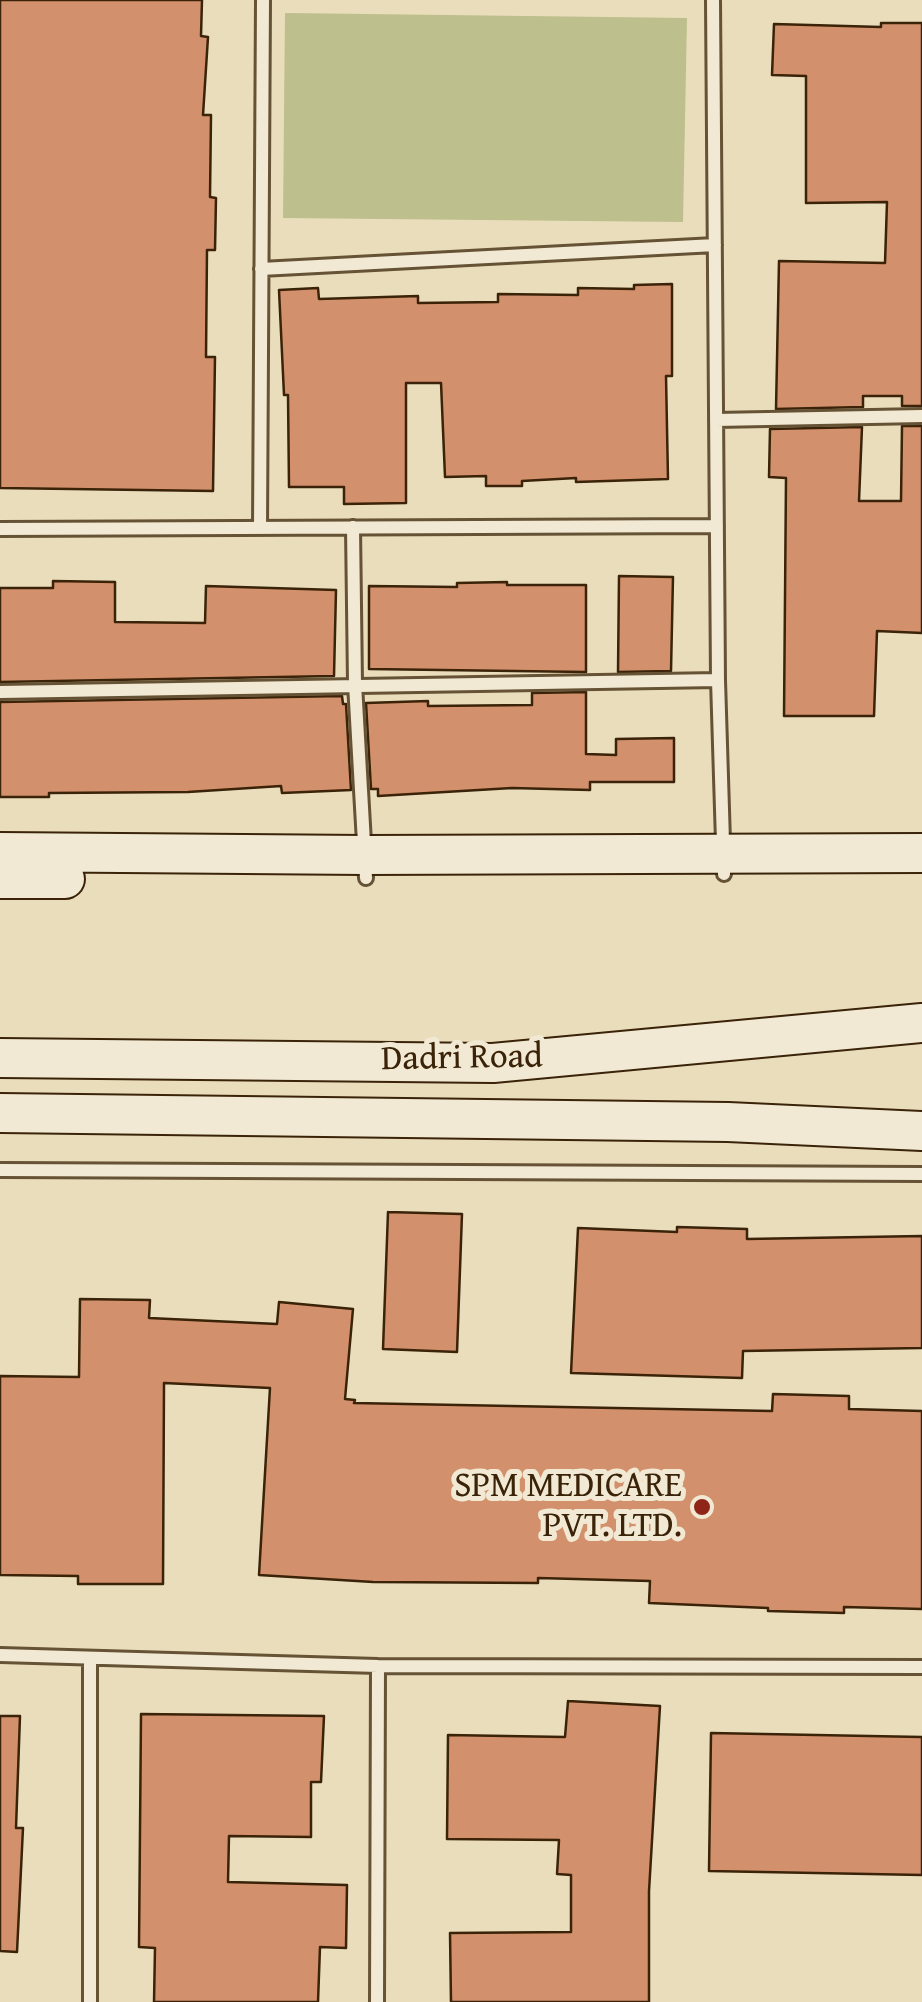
<!DOCTYPE html>
<html>
<head>
<meta charset="utf-8">
<style>
  body { margin:0 }
  canvas { display:block; background:#eaddbc }
</style>
</head>
<body>
<canvas width="922" height="2002"></canvas>
<script>
const g = document.querySelector('canvas').getContext('2d');
g.lineJoin = 'round';
function fillPath(path, color) {
  g.fillStyle = color;
  g.fill(path, 'evenodd');
}
function shape(rows) {
  const path = new Path2D();
  for (const r of rows) {
    path.moveTo(r[0], r[1]);
    for (let i = 2; i < r.length; i += 2) path.lineTo(r[i], r[i + 1]);
  }
  return path;
}
function stroke(path, color, width, dash) {
  g.strokeStyle = color;
  g.lineWidth = width;
  g.lineCap = dash ? 'butt' : 'round';
  g.setLineDash(dash || []);
  g.stroke(path);
}
function drawText(font, color, halo, rows, align = 'center') {
  g.font = font + ' "Gentium Book Plus",serif';
  g.lineWidth = 10;
  g.setLineDash([]);
  g.textBaseline = 'middle';
  g.strokeStyle = halo;
  g.fillStyle = color;
  for (const [text, x, y, turn = 0] of rows) {
    g.save();
    g.translate(x, y);
    g.rotate((+turn || 0) * Math.PI / 180);
    g.textAlign = isNaN(turn) ? turn : align;
    if (halo) g.strokeText(text, 0, 0);
    g.fillText(text, 0, 0);
    g.restore();
  }
}
const green = shape([
  [285,13,687,18,683,222,283,218]
]);
const building = shape([
  [0,0,202,0,201,36,208,37,203,115,211,115,210,197,216,198,215,250,207,250,206,357,215,357,213,491,0,488,0,0],
  [881,23,922,23,922,406,902,406,902,396,863,396,863,407,776,409,779,261,885,263,887,202,806,203,806,76,772,75,774,24,881,27,881,23],
  [672,284,672,376,666,376,668,479,576,482,576,478,522,481,522,486,486,486,486,476,445,477,441,383,406,383,406,503,344,504,344,487,289,487,288,395,284,395,279,290,318,288,319,299,418,296,418,303,498,302,498,294,578,295,578,288,634,289,634,285,672,284],
  [902,426,922,426,922,633,877,631,874,716,784,716,786,478,769,477,770,429,862,427,859,501,901,501,902,426],
  [619,576,673,577,671,671,618,672,619,576],
  [53,581,115,582,115,622,205,623,206,586,336,590,334,676,0,682,0,588,53,588,53,581],
  [507,582,507,585,586,585,586,672,369,669,369,586,457,587,457,583,507,582],
  [586,692,586,754,616,755,616,739,674,738,674,782,590,782,590,790,512,788,378,796,378,789,371,789,366,703,428,701,428,706,532,705,532,693,586,692],
  [342,696,343,704,346,704,351,790,282,793,281,786,188,792,49,793,49,797,0,797,0,702,342,696],
  [388,1212,462,1214,457,1352,383,1349,388,1212],
  [677,1227,747,1229,747,1239,922,1236,922,1348,743,1351,742,1378,571,1373,578,1228,677,1232,677,1227],
  [80,1299,150,1300,149,1318,277,1324,279,1302,353,1309,345,1399,355,1400,354,1403,772,1411,773,1394,849,1396,849,1409,922,1411,922,1609,844,1607,844,1613,768,1611,768,1608,649,1603,650,1581,538,1578,538,1583,373,1582,259,1575,270,1388,164,1383,163,1584,78,1584,78,1576,0,1575,0,1376,79,1377,80,1299],
  [568,1701,660,1706,649,1891,649,2002,451,2002,450,1933,571,1932,571,1875,557,1874,559,1840,447,1839,448,1735,565,1737,568,1701],
  [141,1714,324,1716,321,1782,311,1782,311,1837,229,1836,228,1882,347,1885,346,1948,320,1947,318,2002,154,2002,155,1948,139,1947,141,1714],
  [0,1716,20,1716,16,1828,23,1828,17,1952,0,1951,0,1716],
  [711,1733,922,1737,922,1875,709,1871,711,1733]
]);
const lane = shape([
  [713,0,718,680,724,874],
  [261,269,715,245],
  [716,420,922,416],
  [353,527,355,684,366,878],
  [260,528,263,0],
  [0,529,717,526],
  [0,692,718,680],
  [0,1170,922,1174],
  [0,1655,378,1666,922,1667],
  [90,1658,90,2002],
  [377,2002,378,1666]
]);
const secondary = shape([
  [0,852,365,855,922,853],
  [0,879,65,879],
  [0,1058,493,1063,922,1023],
  [0,1113,728,1122,922,1131]
]);
const markers = [
  [702,1507,10,"#8f2418"]
];
const streetNames = [
  ["Dadri Road",462,1059,-1]
];
const poiNames = [
  ["SPM MEDICARE",682,1487],
  ["PVT. LTD.",682,1527]
];
fillPath(green, '#bdbf8c');
fillPath(building, '#d3906c');
stroke(building, '#3a2308', 2.5);
stroke(lane, '#665235', 18);
stroke(secondary, '#3a2308', 42);
stroke(lane, '#f1e9d3', 12);
stroke(secondary, '#f1e9d3', 38);
for (const [x, y, r, color] of markers) {
  const dot = new Path2D();
  dot.arc(x, y, r, 0, 2 * Math.PI);
  g.fillStyle = color;
  g.fill(dot);
  stroke(dot, '#f1e9d3', 4);
}
drawText('35px', '#3a2308', '#f1e9d3', streetNames);
drawText('35px', '#3a2308', '#f1e9d3', poiNames, 'right');
</script>
</body>
</html>
